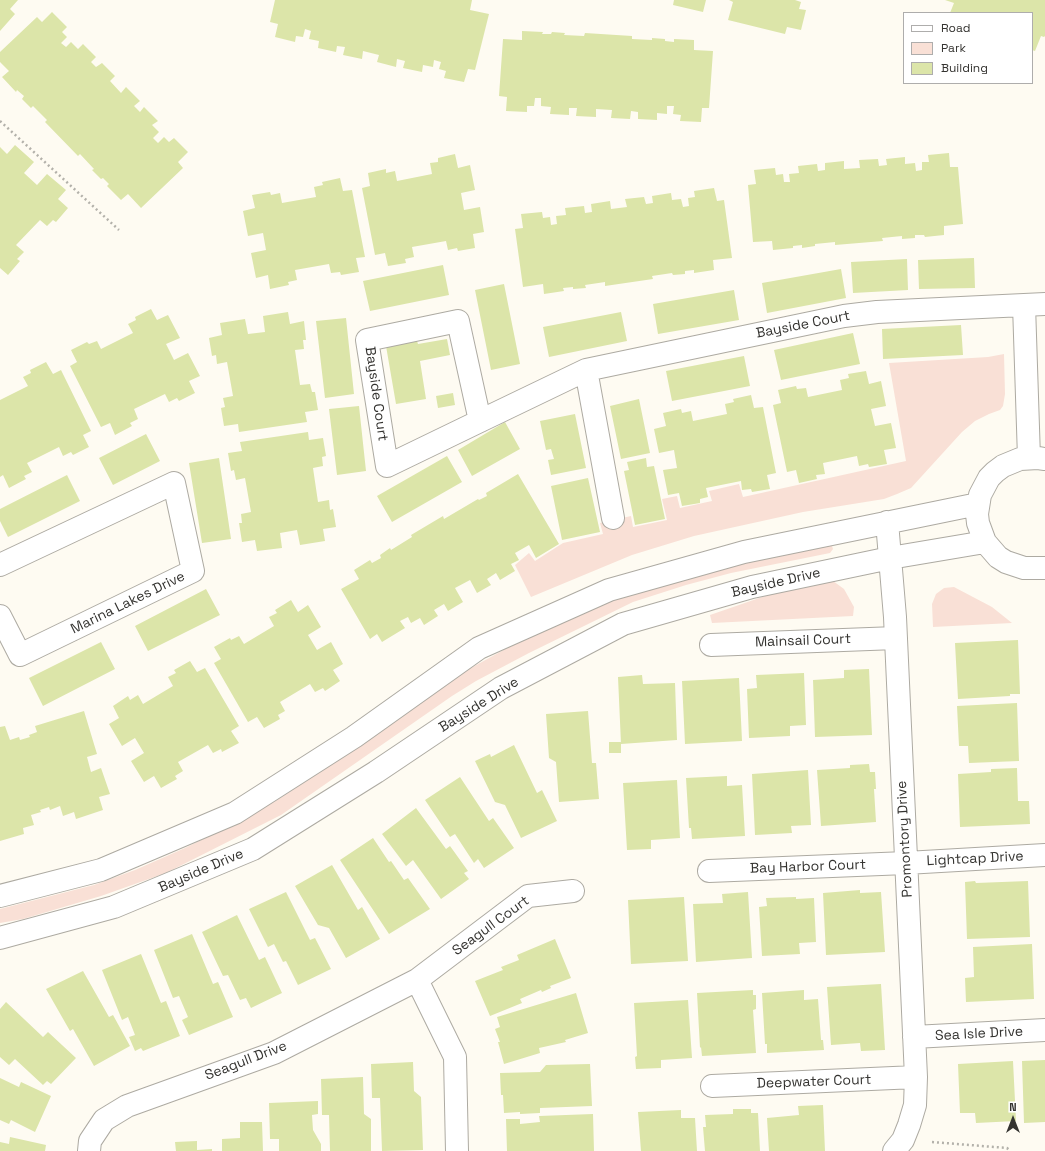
<!DOCTYPE html>
<html>
<head>
<meta charset="utf-8">
<style>
  body { margin:0 }
  #map { position:relative; width:1045px; height:1151px; overflow:hidden; background:#fefbf2; font-family:"Space Grotesk",sans-serif }
  canvas { display:block }
  .legend { position:absolute; left:903px; top:12px; width:130px; height:72px; box-sizing:border-box; background:#fff; border:1px solid #aeadac; margin:0; padding:5px 7px; list-style:none; font-size:12px; color:#343330 }
  .legend li { display:flex; align-items:center; gap:8px; height:20px }
  .legend b { width:20px; border:1px solid #aeadac }
  .north { position:absolute; left:993px; top:1099px; width:40px; height:40px; -webkit-text-stroke:3px #fff; paint-order:stroke; rotate:0deg; font-size:11px; font-weight:700; line-height:16px; text-align:center; color:#343330 }
  .north::after { content:''; display:block; margin:auto; width:14px; height:18px; background:#343330; clip-path:polygon(50% 0,100% 100%,50% 72%,0 100%) }
</style>
</head>
<body>
<div id="map">
<canvas width="1045" height="1151"></canvas>
<ul class="legend">
<li><b style="height:5px;background:#fff"></b>Road</li>
<li><b style="height:11px;background:#f9e0d6"></b>Park</li>
<li><b style="height:11px;background:#dce5a9"></b>Building</li>
</ul>
<div class="north">N</div>
</div>
<script>
const g = document.querySelector('canvas').getContext('2d');
g.lineJoin = 'round';
function fillPath(path, color) {
  g.fillStyle = color;
  g.fill(path, 'evenodd');
}
function shape(rows) {
  const path = new Path2D();
  for (const r of rows) {
    path.moveTo(r[0], r[1]);
    for (let i = 2; i < r.length; i += 2) path.lineTo(r[i], r[i + 1]);
  }
  return path;
}
function stroke(path, color, width, dash) {
  g.strokeStyle = color;
  g.lineWidth = width;
  g.lineCap = dash ? 'butt' : 'round';
  g.setLineDash(dash || []);
  g.stroke(path);
}
function drawText(font, color, halo, rows, align = 'center') {
  g.font = font + ' "Space Grotesk",sans-serif';
  g.lineWidth = 4;
  g.setLineDash([]);
  g.textBaseline = 'middle';
  g.strokeStyle = halo;
  g.fillStyle = color;
  for (const [text, x, y, turn = 0] of rows) {
    g.save();
    g.translate(x, y);
    g.rotate((+turn || 0) * Math.PI / 180);
    g.textAlign = isNaN(turn) ? turn : align;
    if (halo) g.strokeText(text, 0, 0);
    g.fillText(text, 0, 0);
    g.restore();
  }
}
const green = shape([
  [1004,354,1005,394,1003,406,1000,410,989,414,975,421,962,432,911,488,897,494,884,499,803,512,694,536,632,555,531,597,515,565,529,553,535,561,563,543,603,534,600,523,631,516,633,527,667,520,662,499,677,496,680,508,712,501,709,491,739,484,743,497,906,461,889,363,988,357],
  [828,544,832,546,833,549,830,553,731,573,686,585,633,602,529,653,476,681,452,696,281,815,166,873,101,896,23,919,0,923,0,909,94,885,135,870,185,848,239,821,277,800,332,764,401,713,460,674,529,636,583,612,635,592,679,578],
  [829,578,844,589,854,607,853,616,712,623,710,615,765,596],
  [954,587,992,607,1012,623,933,627,932,604,936,594,944,588]
]);
const building = shape([
  [0,0,18,0,10,9,15,14,0,31],
  [275,0,472,0,470,10,489,14,475,70,468,69,464,82,444,78,446,71,439,69,441,62,434,60,433,67,423,65,422,72,403,68,405,61,397,59,396,67,377,62,379,55,363,51,362,59,343,55,345,47,337,46,336,52,318,48,319,41,309,39,311,31,305,29,303,37,296,36,295,42,275,37,278,24,270,22],
  [674,0,706,0,703,12,673,5],
  [729,0,795,0,801,2,799,9,806,10,801,30,787,27,785,34,728,20,733,2],
  [945,0,1045,0,1045,36,1044,37,1041,36,1035,51,1032,50,1032,13,950,13,954,3],
  [52,12,67,27,62,32,67,37,61,43,66,47,71,42,78,49,83,44,96,57,91,62,96,67,102,63,115,76,110,81,121,93,126,87,140,101,134,106,140,112,144,107,158,121,152,125,159,132,153,138,158,143,164,137,169,142,174,138,188,152,178,162,183,168,141,208,128,194,121,200,107,186,109,184,103,178,101,179,92,170,94,169,80,154,78,156,45,122,47,120,33,106,31,108,22,99,24,96,17,90,16,92,2,77,9,71,0,62,0,52,37,17,42,22],
  [522,31,543,32,542,34,551,34,552,32,565,33,564,35,584,36,585,33,632,36,632,39,652,40,652,38,665,39,665,41,674,42,674,39,694,40,694,50,713,51,709,108,702,108,701,122,680,121,681,115,673,114,674,106,667,106,667,114,657,113,657,120,638,119,638,112,631,111,630,119,611,118,612,110,596,109,596,117,576,116,577,108,569,108,569,115,550,114,551,107,541,106,541,98,535,98,534,106,527,106,527,112,506,111,507,97,499,96,503,39,522,40],
  [15,145,34,162,24,173,37,185,47,174,66,190,58,199,68,208,56,222,53,220,47,226,40,220,16,245,24,252,17,259,20,261,8,275,0,268,0,147,7,154],
  [949,153,950,167,958,167,963,224,944,226,944,235,925,237,924,235,915,235,915,238,902,239,902,236,882,238,883,241,835,245,835,242,815,244,815,246,802,248,802,245,793,246,793,248,773,250,772,241,753,242,748,185,756,184,754,170,775,168,776,175,783,174,784,182,790,182,789,174,799,173,798,166,817,164,818,171,825,170,825,163,844,161,844,169,860,168,859,160,878,159,879,166,887,165,886,159,905,157,905,164,915,163,916,171,922,170,922,162,929,162,928,155],
  [455,154,458,168,470,165,475,190,461,193,464,210,480,207,484,232,473,234,475,248,458,251,457,248,448,250,446,241,412,247,414,257,405,259,406,263,388,266,385,253,375,255,362,188,370,186,368,173,386,169,386,173,395,171,397,181,432,174,430,163,438,162,438,158],
  [340,178,343,191,352,190,365,257,356,258,359,272,341,275,340,272,331,273,329,264,295,270,297,280,288,282,289,285,270,289,268,275,256,278,251,253,266,250,263,233,248,236,243,211,255,208,252,195,270,192,271,195,280,193,282,203,316,197,314,187,323,185,322,182],
  [714,188,717,201,724,200,732,258,713,260,714,270,694,273,694,270,685,271,685,274,673,275,672,273,652,276,653,279,605,286,605,282,585,285,586,288,573,289,573,287,563,288,564,291,544,294,543,284,523,287,515,229,523,228,521,214,542,212,543,218,550,217,551,225,557,224,556,216,566,215,565,208,584,206,585,213,592,212,591,204,610,201,611,209,627,207,625,199,644,197,646,204,653,203,652,196,671,193,672,200,681,199,683,207,689,206,688,198,695,197,694,191],
  [974,258,975,288,919,289,918,260],
  [907,259,908,290,853,293,851,262],
  [443,265,449,295,370,311,363,281],
  [841,269,846,298,767,313,762,283],
  [504,284,520,364,491,370,475,290],
  [734,290,739,320,658,334,653,304],
  [151,309,157,320,168,315,180,338,166,344,174,360,188,353,200,376,189,381,195,393,179,401,177,398,169,402,165,394,134,409,138,419,130,423,132,426,115,435,110,423,101,427,70,366,77,362,71,350,87,342,89,344,97,341,101,349,133,333,128,324,136,320,135,317],
  [288,312,290,324,304,321,306,340,303,340,304,349,295,350,300,385,310,384,312,392,315,392,318,410,305,412,307,422,239,432,238,424,224,426,221,408,225,407,223,398,233,396,227,362,217,364,216,355,212,356,209,338,222,335,220,323,245,319,248,334,265,332,263,316],
  [621,312,627,341,549,357,543,327],
  [346,318,354,394,325,398,316,321],
  [961,325,963,355,883,359,882,329],
  [853,333,860,364,781,380,774,350],
  [447,339,450,355,420,361,426,399,396,404,386,346,417,341,418,344],
  [744,356,750,386,672,401,666,371],
  [46,362,53,374,61,370,91,431,83,435,89,447,73,455,71,452,63,456,59,447,27,463,32,472,24,476,26,479,9,488,3,475,0,477,0,400,28,386,23,377,31,373,30,370],
  [866,371,869,384,881,381,886,406,871,409,875,426,891,423,896,448,884,450,887,464,869,467,868,464,859,466,857,456,823,463,825,474,816,475,817,479,799,483,796,470,787,472,773,405,781,403,778,390,796,386,797,389,806,388,808,397,842,390,840,380,849,378,848,374],
  [453,393,455,405,438,408,436,396],
  [751,395,754,408,763,407,776,473,767,475,770,489,752,492,751,489,742,490,741,481,706,488,708,497,700,499,700,503,682,506,679,493,668,495,663,470,677,468,674,450,659,453,654,429,666,426,663,413,681,409,682,413,691,411,693,421,727,414,725,404,734,402,733,399],
  [639,399,650,453,621,459,610,406],
  [359,406,366,471,337,475,329,409],
  [575,414,586,468,551,475,548,460,554,459,551,449,546,450,540,421],
  [505,422,520,449,472,476,458,450],
  [308,432,309,440,323,438,326,456,322,457,323,466,313,468,318,502,329,500,330,510,333,509,336,527,323,529,325,541,300,545,297,530,280,533,282,548,257,551,255,540,242,542,239,523,242,523,241,514,251,512,245,478,236,480,234,470,231,471,228,453,242,451,240,442],
  [146,434,160,461,113,485,99,458],
  [447,456,462,482,392,522,377,496],
  [219,458,231,539,202,543,189,463],
  [646,458,647,467,654,466,665,519,635,525,624,471,629,470,627,462],
  [518,474,559,544,536,558,529,545,515,553,519,560,511,564,515,571,500,580,496,573,487,579,491,585,477,593,470,580,455,588,463,602,448,611,444,604,434,610,438,616,424,625,420,618,411,623,408,617,400,621,405,628,382,642,377,634,370,639,341,589,359,579,354,570,370,560,372,563,381,558,380,555,390,548,391,550,412,537,411,535,443,516,444,519,478,499,479,500,487,496,486,493],
  [67,475,80,501,8,537,0,521,0,509],
  [588,478,600,532,562,540,551,486],
  [206,589,220,615,148,651,135,626],
  [291,600,298,612,308,605,321,627,308,635,317,650,331,642,343,664,333,670,340,681,325,691,323,688,315,692,310,684,280,702,285,711,278,715,280,719,264,728,257,717,248,722,214,663,221,659,214,647,230,638,231,640,239,636,244,644,274,626,269,617,277,613,275,610],
  [1018,640,1020,694,1010,694,1010,696,958,699,955,643],
  [101,642,115,669,43,706,29,678],
  [190,661,197,672,205,668,239,726,231,731,239,743,222,752,221,749,213,753,208,745,178,762,183,771,175,776,177,779,161,788,154,776,144,782,131,761,144,753,135,738,122,746,109,724,119,718,113,706,128,696,130,700,138,695,143,704,173,686,168,677,176,673,174,670],
  [869,669,872,735,815,737,813,680,844,678,844,670],
  [804,673,806,725,790,726,790,736,749,738,747,689,757,688,756,675],
  [642,675,643,684,675,683,677,740,621,744,618,677],
  [739,678,742,741,685,744,682,681],
  [1017,703,1019,761,969,763,968,746,959,746,957,706],
  [84,711,97,754,87,757,91,772,101,768,110,794,99,797,103,810,76,819,74,812,63,816,60,806,50,810,49,807,40,810,41,812,31,815,34,825,23,828,24,834,0,841,0,727,5,726,10,740,19,737,20,740,30,737,29,735,37,732,35,726],
  [588,711,592,763,596,763,599,799,559,802,556,762,549,758,546,714],
  [609,742,621,742,621,753,609,753],
  [514,745,537,793,542,790,557,821,521,838,505,805,495,802,475,761,490,754,491,757],
  [869,764,870,772,875,772,876,789,874,789,876,822,821,826,817,770,850,768,850,765],
  [1017,768,1018,801,1029,801,1030,824,960,827,958,774,991,772,991,769],
  [808,770,811,825,791,826,792,833,755,835,752,774],
  [727,776,727,786,742,785,745,836,692,839,691,828,689,828,686,778],
  [460,777,489,821,493,818,514,848,484,868,478,859,474,863,455,834,450,837,425,800],
  [677,780,680,838,651,840,651,849,627,850,623,783],
  [416,808,446,849,450,846,468,871,464,873,469,879,441,899,413,860,406,866,382,834],
  [373,838,389,862,391,861,404,880,408,878,430,909,389,934,340,860],
  [332,865,358,910,362,907,380,939,346,958,329,928,318,925,295,886],
  [975,881,976,883,1028,881,1030,937,967,939,965,882],
  [860,890,860,893,881,892,885,952,826,955,823,893],
  [286,892,310,940,315,938,331,969,298,985,286,961,283,962,274,944,268,947,249,909],
  [748,892,752,958,696,962,693,904,723,903,722,894],
  [684,897,688,961,631,964,628,900],
  [796,897,796,899,814,898,816,942,799,943,800,954,762,956,759,907,767,906,766,898],
  [237,915,259,960,265,957,282,993,251,1008,246,998,240,1000,228,975,223,976,202,932],
  [192,934,213,984,218,982,233,1017,189,1035,182,1020,188,1017,179,996,173,998,154,950],
  [555,939,571,978,550,986,551,988,542,992,541,990,520,999,522,1003,490,1016,475,981,503,970,501,967,519,960,517,955],
  [1032,944,1034,999,966,1002,965,978,974,977,973,947],
  [141,954,161,1003,166,1001,180,1036,143,1051,141,1048,135,1051,129,1037,135,1035,128,1017,122,1020,102,970],
  [83,971,109,1017,113,1015,130,1046,94,1066,73,1029,70,1031,46,989],
  [881,984,885,1050,861,1051,860,1043,831,1045,827,987],
  [753,990,753,995,756,995,756,1009,753,1010,756,1053,702,1056,701,1047,700,1048,697,993],
  [804,990,804,1000,818,999,821,1040,823,1040,824,1050,767,1053,767,1044,765,1044,762,993],
  [576,993,588,1033,565,1040,566,1042,539,1048,540,1053,504,1064,498,1042,500,1042,495,1029,500,1027,497,1017],
  [688,1000,692,1058,661,1060,661,1068,636,1069,635,1057,637,1056,634,1003],
  [6,1002,43,1037,48,1032,76,1058,51,1084,47,1081,43,1085,15,1059,9,1065,0,1057,0,1009],
  [1045,1060,1045,1122,1024,1123,1022,1061],
  [1013,1061,1016,1121,976,1123,975,1113,960,1113,958,1064],
  [413,1062,414,1091,421,1097,423,1150,382,1151,380,1098,372,1098,371,1064],
  [590,1064,592,1106,540,1108,540,1113,520,1114,520,1112,504,1113,503,1095,501,1095,500,1073,540,1072,546,1065],
  [363,1077,364,1114,371,1119,371,1151,330,1151,329,1115,322,1115,321,1079],
  [0,1078,19,1087,21,1082,51,1096,35,1132,11,1120,9,1124,0,1120],
  [318,1101,318,1114,312,1115,313,1130,321,1144,321,1151,279,1151,279,1139,270,1139,269,1103],
  [823,1105,825,1151,769,1151,767,1118,799,1115,798,1106],
  [733,1109,751,1109,751,1113,758,1113,760,1151,705,1151,703,1127,706,1127,705,1115,733,1114],
  [681,1110,681,1118,695,1118,697,1151,641,1151,638,1112],
  [593,1114,594,1151,507,1151,506,1119,520,1119,520,1124,540,1122,539,1116],
  [240,1122,262,1122,263,1151,222,1151,222,1139,240,1138],
  [10,1137,46,1145,45,1151,0,1151,0,1142,9,1144],
  [197,1141,197,1150,212,1149,212,1151,176,1151,175,1142]
]);
const path = shape([
  [0,121,119,230],
  [932,1142,1007,1148,1010,1151]
]);
const minor = shape([
  [1024,305,1029,458],
  [586,370,613,518],
  [480,421,458,321,367,340,387,466,480,421,586,370,844,316,877,312,1045,304],
  [1045,459,1038,458,1020,459,1003,466,995,472,989,478,980,495,977,514,978,523,985,542,998,557,1006,562,1024,568,1045,568],
  [887,522,895,617,916,1077,915,1105,909,1125,903,1140,894,1151],
  [0,565,174,483,193,571,20,655,0,616],
  [711,645,896,638],
  [709,871,906,863,1045,855],
  [0,896,101,870,235,813,354,737,479,648,609,590,744,552,978,504],
  [0,938,114,907,253,849,376,772,501,688,623,624,752,587,890,558,985,542],
  [417,980,455,1057,457,1151],
  [914,1037,1045,1030],
  [712,1086,916,1077],
  [89,1151,90,1141,104,1120,127,1106,274,1053,417,980,528,896,573,891]
]);
const streetNames = [
  ["Bayside Court",803,325,-11],
  ["Bayside Court",376,394,82],
  ["Bayside Drive",776,583,-13],
  ["Marina Lakes Drive",128,603,-26],
  ["Mainsail Court",803,641,-2],
  ["Bayside Drive",479,705,-32],
  ["Promontory Drive",905,839,-93],
  ["Lightcap Drive",975,859,-3],
  ["Bay Harbor Court",808,867,-2],
  ["Bayside Drive",201,871,-23],
  ["Seagull Court",491,926,-36],
  ["Sea Isle Drive",979,1034,-3],
  ["Seagull Drive",246,1061,-21],
  ["Deepwater Court",814,1082,-2]
];
fillPath(green, '#f9e0d6');
fillPath(building, '#dce5a9');
stroke(minor, '#adaaa2', 24);
stroke(path, '#b3b1aa', 2.5, [2, 3]);
stroke(minor, '#fff', 22);
drawText('14px', '#343330', '#fff', streetNames);
</script>
</body>
</html>
